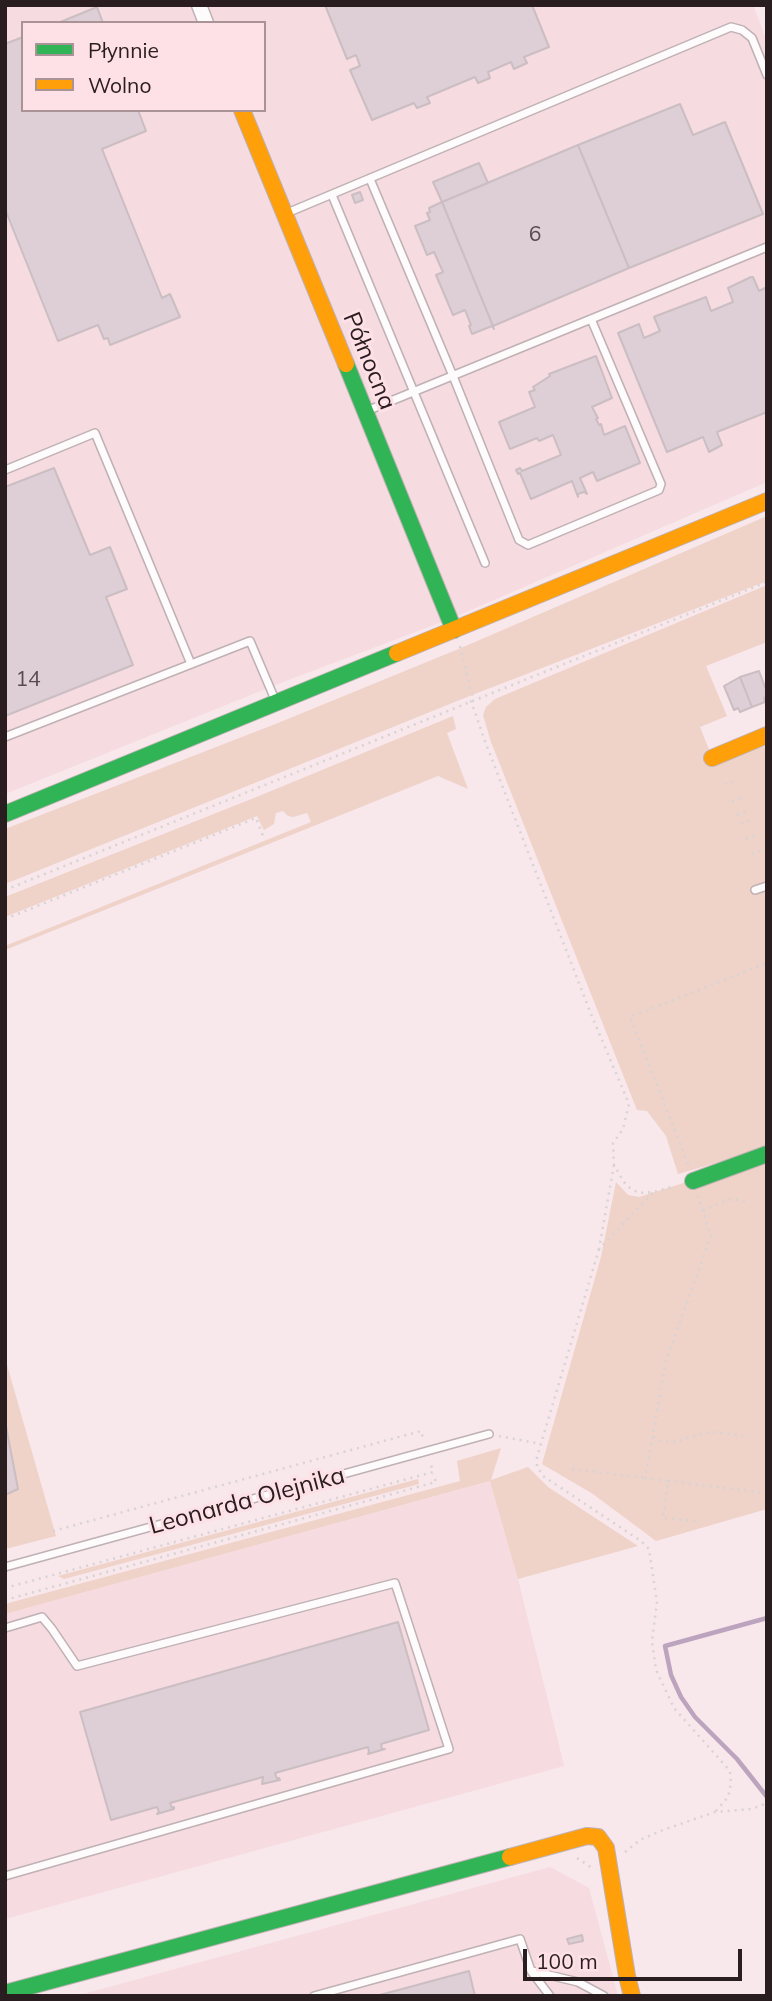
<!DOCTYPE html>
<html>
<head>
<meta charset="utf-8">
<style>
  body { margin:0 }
  #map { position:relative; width:772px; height:2001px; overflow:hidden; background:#f8e7eb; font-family:Mulish,sans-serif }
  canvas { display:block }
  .frame { position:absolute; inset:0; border:7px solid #2a1d20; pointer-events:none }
  .legend { position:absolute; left:21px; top:21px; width:245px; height:91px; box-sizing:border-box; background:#fee1e7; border:2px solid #a99397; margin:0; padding:9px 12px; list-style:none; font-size:21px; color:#2a1d20 }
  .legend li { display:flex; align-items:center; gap:14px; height:35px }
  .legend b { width:35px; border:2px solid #a99397 }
  .scale { position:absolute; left:523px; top:1949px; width:219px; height:32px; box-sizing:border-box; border:4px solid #2a1d20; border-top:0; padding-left:9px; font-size:21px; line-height:24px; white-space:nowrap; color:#2a1d20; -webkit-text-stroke:5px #fee1e7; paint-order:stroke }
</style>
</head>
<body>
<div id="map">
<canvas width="772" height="2001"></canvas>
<div class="frame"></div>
<ul class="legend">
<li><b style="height:9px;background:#30b455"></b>Płynnie</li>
<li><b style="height:9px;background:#ff9f0a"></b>Wolno</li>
</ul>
<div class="scale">100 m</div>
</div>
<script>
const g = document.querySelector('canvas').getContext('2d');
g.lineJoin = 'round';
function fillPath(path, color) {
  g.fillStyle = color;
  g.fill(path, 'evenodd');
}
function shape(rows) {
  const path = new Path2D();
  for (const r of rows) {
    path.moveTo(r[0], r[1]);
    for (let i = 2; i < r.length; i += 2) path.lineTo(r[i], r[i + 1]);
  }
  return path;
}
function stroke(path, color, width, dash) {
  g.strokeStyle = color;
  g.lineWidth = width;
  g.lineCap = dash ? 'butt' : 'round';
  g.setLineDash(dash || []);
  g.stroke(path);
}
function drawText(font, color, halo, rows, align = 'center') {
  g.font = font + ' Mulish,sans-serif';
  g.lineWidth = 6;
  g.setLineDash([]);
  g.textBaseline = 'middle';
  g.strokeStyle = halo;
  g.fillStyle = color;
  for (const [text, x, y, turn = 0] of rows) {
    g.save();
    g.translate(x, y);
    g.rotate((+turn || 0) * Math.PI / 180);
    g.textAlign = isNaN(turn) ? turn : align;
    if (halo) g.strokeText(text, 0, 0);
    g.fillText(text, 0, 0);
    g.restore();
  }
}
const built = shape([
  [5,5,753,5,767,42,767,482,450,619,283,682,5,794],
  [23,23,264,23,264,110,23,110],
  [491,1481,518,1579,564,1766,5,1919,5,1614],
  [550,1867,589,1888,618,1996,76,1996]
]);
const green = shape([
  [767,516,767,581,472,695,5,884,5,829,278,723,461,648],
  [767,585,767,642,706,666,727,716,700,727,712,757,767,746,767,1148,678,1174,666,1136,647,1111,637,1110,491,742,483,715,486,707,495,699],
  [453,716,456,729,447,733,468,789,438,776,5,950,5,946,311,822,307,813,293,817,288,816,283,811,276,813,274,824,264,830,257,816,5,917,5,897,259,796],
  [767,1157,767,1509,656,1541,593,1494,542,1464,601,1257,616,1182,628,1195,639,1197],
  [5,1358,56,1536,5,1549],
  [501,1448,491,1480,528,1467,548,1487,638,1546,518,1579,490,1481,5,1614,5,1604,460,1481,457,1461],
  [418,1479,419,1484,64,1579,58,1576]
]);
const stream = shape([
  [767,1618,665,1646,671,1675,681,1697,695,1717,737,1759,767,1797]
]);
const building = shape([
  [325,5,532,5,549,47,524,57,527,63,514,69,511,62,488,72,490,78,478,83,475,77,427,97,430,103,417,108,414,103,372,120,350,70,360,66,356,55,347,59,325,5],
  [97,7,103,23,58,23,97,7],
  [23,37,23,110,138,110,146,131,102,149,162,298,170,294,180,317,110,345,108,338,104,339,98,325,58,341,5,209,5,44,23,37],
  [680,104,693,135,725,122,763,214,629,268,578,145,680,104],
  [578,145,629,268,493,326,442,202,578,145],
  [479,163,488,183,442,202,433,182,479,163],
  [360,192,363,200,355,203,352,195,360,192],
  [442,202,493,326,494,329,492,326,472,334,469,326,471,325,465,310,453,315,436,275,443,272,434,252,427,255,415,226,430,220,427,213,430,212,429,208,442,202],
  [751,277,753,277,759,291,767,287,767,412,717,432,722,445,709,452,703,437,667,452,618,333,639,324,644,338,660,331,654,317,656,316,706,297,711,311,733,302,728,288,751,277],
  [596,356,612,398,592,407,598,418,596,419,599,425,601,424,604,435,625,426,640,463,597,481,593,472,580,478,587,494,584,492,578,494,578,497,572,481,531,499,520,473,518,474,516,470,520,468,522,471,561,455,553,435,539,441,537,438,510,449,499,422,535,407,529,392,535,390,533,387,550,376,549,374,596,356],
  [54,468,90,555,110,547,127,589,106,597,133,665,5,716,5,487,54,468],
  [759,671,765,687,767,687,767,697,764,698,765,702,752,707,740,677,759,671],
  [740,677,752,707,740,712,738,708,734,710,724,686,740,677],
  [5,1421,18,1489,5,1495,5,1421],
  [398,1622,429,1730,381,1744,382,1749,385,1749,368,1754,369,1752,368,1747,275,1773,277,1779,279,1778,280,1780,262,1784,263,1777,170,1803,172,1808,174,1807,174,1809,157,1814,159,1812,157,1807,111,1820,80,1712,398,1622],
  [582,1935,583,1941,569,1944,567,1939,582,1935],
  [469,1971,475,1996,376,1996,469,1971]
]);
const path = shape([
  [460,646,472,695,471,701,486,744,591,1014,629,1104,623,1129,613,1143,614,1165,624,1182,630,1188,639,1193,654,1192,675,1186],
  [725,784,737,780],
  [732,801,744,797],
  [737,815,749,811],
  [741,824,753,819],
  [746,839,758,834],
  [752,854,764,849],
  [5,890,767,582],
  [5,919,256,818,263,836],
  [688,1164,630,1017,767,963],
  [614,1165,599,1249,653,1192],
  [703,1210,728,1200,734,1199,746,1202],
  [599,1249,537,1457,537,1466,543,1476,641,1541,649,1549,657,1602,652,1641,656,1670,674,1708,730,1771,731,1783,728,1797,715,1812],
  [499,1436,541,1444],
  [653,1437,661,1441,674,1442,706,1433,715,1432,743,1436],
  [572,1469,645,1478],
  [668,1481,767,1493],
  [695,1521,663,1518,668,1481,645,1478,666,1361,711,1236,698,1196],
  [53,1531,421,1431,424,1441],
  [5,1588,433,1472,430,1461],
  [5,1600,436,1482,433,1474],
  [625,1852,640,1840,663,1830,715,1812,752,1809,767,1803],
  [577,1858,592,1868]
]);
const lane = shape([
  [370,179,453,376,519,540,528,545,659,490,661,484,591,319],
  [332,195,485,563],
  [287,213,731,27,742,30,752,38,767,75],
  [369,410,767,247],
  [5,470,95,433,191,664],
  [5,737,250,641,276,702],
  [755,890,767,886],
  [5,1567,489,1434],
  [5,1628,42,1617,52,1629,77,1666,395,1583,449,1749,5,1876],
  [532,1971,578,1982,604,1996],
  [314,1996,520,1939,531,1971,550,1996]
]);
const street = shape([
  [199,5,206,23]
]);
const fast = shape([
  [346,364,454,630],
  [5,814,397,653],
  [693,1181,767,1154],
  [5,1993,510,1857]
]);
const slow = shape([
  [242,110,346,364],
  [397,653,767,501],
  [712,758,767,735],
  [510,1857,587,1836,598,1837,606,1848,627,1976,632,1996]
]);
const numberNames = [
  ["6",535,235],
  ["14",28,680]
];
const streetNames = [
  ["Północna",369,361,68],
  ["Leonarda Olejnika",247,1501,-15]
];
fillPath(built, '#f6dbe0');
fillPath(green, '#efd2c8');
stroke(stream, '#bca4be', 4.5);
fillPath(building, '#ddcfd5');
stroke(building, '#cbbec3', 2);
stroke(lane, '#bfb1b4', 10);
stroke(street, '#bfb1b4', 17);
stroke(fast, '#bfb1b4', 18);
stroke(slow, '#bfb1b4', 18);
stroke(path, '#d8d3d4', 2.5, [2, 5]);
stroke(lane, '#fefbfc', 7);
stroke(street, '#fefbfc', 14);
stroke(fast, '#30b455', 16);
stroke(slow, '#ff9f0a', 16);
drawText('21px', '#584a4e', null, numberNames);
drawText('24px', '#2a1d20', '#fee1e7', streetNames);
</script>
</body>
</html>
